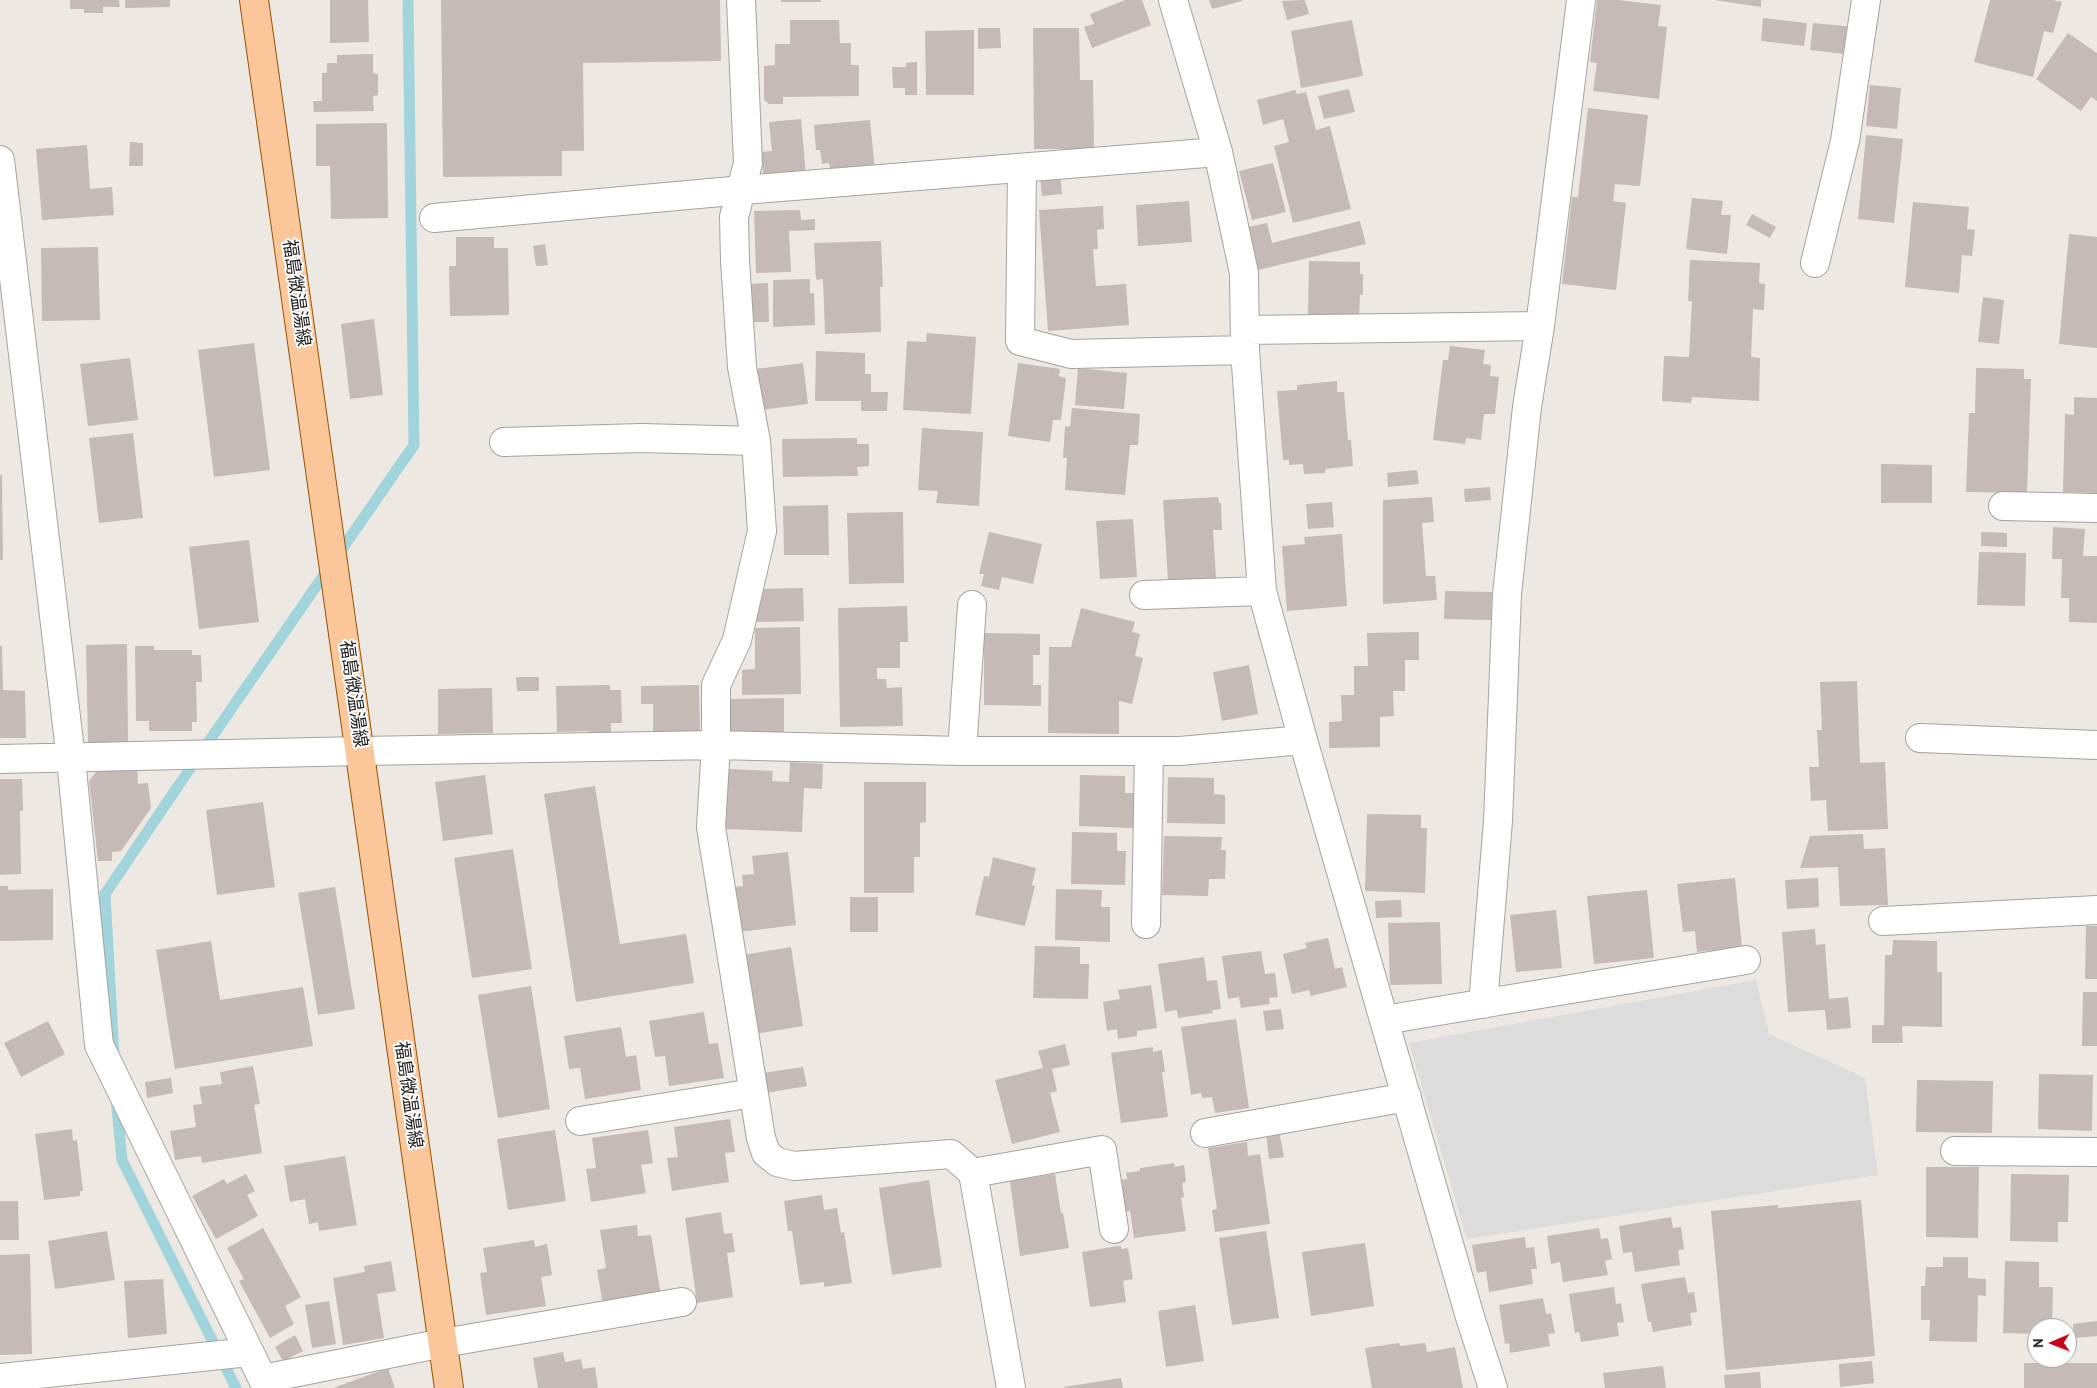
<!DOCTYPE html>
<html>
<head>
<meta charset="utf-8">
<style>
  body { margin:0 }
  #map { position:relative; width:2097px; height:1388px; overflow:hidden; background:#eee8e2; font-family:"PT Sans",sans-serif }
  canvas { display:block }
  .north { position:absolute; left:2027px; top:1318px; width:50px; height:50px; box-sizing:border-box; background:#fff; border:1px solid #a4a4a4; border-radius:50%; rotate:269deg; font-size:14px; font-weight:700; line-height:20px; text-align:center; color:#1c1c1c }
  .north::after { content:''; display:block; margin:auto; width:18px; height:22px; background:#c70118; clip-path:polygon(50% 0,100% 100%,50% 72%,0 100%) }
</style>
</head>
<body>
<div id="map">
<canvas width="2097" height="1388"></canvas>
<div class="north">N</div>
</div>
<script>
const g = document.querySelector('canvas').getContext('2d');
g.lineJoin = 'round';
function fillPath(path, color) {
  g.fillStyle = color;
  g.fill(path, 'evenodd');
}
function shape(rows) {
  const path = new Path2D();
  for (const r of rows) {
    path.moveTo(r[0], r[1]);
    for (let i = 2; i < r.length; i += 2) path.lineTo(r[i], r[i + 1]);
  }
  return path;
}
function stroke(path, color, width, dash) {
  g.strokeStyle = color;
  g.lineWidth = width;
  g.lineCap = dash ? 'butt' : 'round';
  g.setLineDash(dash || []);
  g.stroke(path);
}
function drawText(font, color, halo, rows, align = 'center') {
  g.font = font + ' "PT Sans","Noto Sans JP",sans-serif';
  g.lineWidth = 4;
  g.setLineDash([]);
  g.textBaseline = 'middle';
  g.strokeStyle = halo;
  g.fillStyle = color;
  for (const [text, x, y, turn = 0] of rows) {
    g.save();
    g.translate(x, y);
    g.rotate((+turn || 0) * Math.PI / 180);
    g.textAlign = isNaN(turn) ? turn : align;
    if (halo) g.strokeText(text, 0, 0);
    g.fillText(text, 0, 0);
    g.restore();
  }
}
const parking = shape([
  [1756,980,1769,1034,1865,1078,1878,1175,1467,1239,1409,1043]
]);
const stream = shape([
  [114,1056,105,894,189,770,414,445,408,0],
  [116,1099,122,1160,236,1388]
]);
const building = shape([
  [70,0,119,0,120,7,103,7,103,13,84,13,84,9,70,9],
  [125,0,170,0,170,7,125,8],
  [330,0,368,0,369,42,330,43],
  [441,0,720,0,721,61,583,63,584,151,562,151,562,176,443,177],
  [781,0,821,0,821,2,781,2],
  [1125,0,1142,0,1151,25,1092,48,1084,27,1094,24,1090,14],
  [1209,0,1242,0,1242,1,1212,9],
  [1305,0,1309,14,1287,20,1282,1],
  [1597,0,1617,0,1661,5,1658,26,1667,27,1659,99,1593,91,1597,63,1590,62],
  [1714,0,1761,0,1761,7],
  [1990,0,2053,0,2062,2,2053,33,2044,31,2033,77,1974,62],
  [1763,18,1807,23,1804,46,1761,41],
  [790,20,839,20,840,43,851,43,851,65,859,65,859,96,783,97,783,104,769,104,764,100,764,66,775,65,775,44,790,44],
  [1352,20,1363,76,1301,88,1291,31],
  [1813,23,1856,27,1853,55,1810,50],
  [978,28,1000,28,1001,48,978,49],
  [1033,28,1079,28,1080,80,1093,80,1094,149,1034,149],
  [974,30,974,95,926,95,925,31],
  [2068,33,2097,53,2097,101,2091,97,2081,111,2036,79],
  [373,54,373,73,378,74,378,95,373,96,374,111,314,112,313,101,322,101,322,73,327,73,327,63,337,63,337,55],
  [917,62,917,95,905,95,905,88,893,88,892,67,906,67,906,63],
  [1870,85,1901,88,1897,129,1866,126],
  [1349,89,1355,112,1324,119,1318,96],
  [1295,90,1297,94,1306,92,1316,130,1330,126,1351,209,1293,223,1274,146,1289,142,1283,119,1263,125,1257,100],
  [1588,108,1648,115,1640,186,1615,184,1613,201,1626,203,1616,290,1562,284,1572,197,1578,197],
  [801,119,806,176,764,180,761,152,772,151,769,122],
  [870,120,875,171,831,175,829,163,822,164,820,150,816,150,814,125],
  [387,123,388,218,331,219,330,166,316,166,316,124],
  [1866,135,1903,139,1894,223,1858,219],
  [130,142,143,143,143,166,129,166],
  [87,145,90,189,112,187,114,215,42,220,36,149],
  [1273,163,1286,212,1252,220,1239,171],
  [1060,174,1062,194,1042,196,1040,176],
  [1692,198,1723,201,1721,215,1731,215,1727,254,1686,249],
  [1189,201,1192,242,1138,246,1136,205],
  [1913,202,1969,207,1967,229,1975,230,1972,256,1962,255,1959,293,1905,287],
  [1103,206,1104,229,1097,230,1098,249,1093,249,1096,286,1126,284,1129,325,1048,331,1039,210],
  [800,210,801,220,815,219,815,230,789,231,791,272,756,273,754,211],
  [1752,214,1776,227,1770,238,1746,225],
  [1360,221,1366,244,1258,270,1248,227,1267,223,1272,243],
  [2069,234,2097,237,2097,348,2059,344],
  [456,237,494,237,494,248,508,248,509,315,450,316,449,266,456,266],
  [881,241,883,287,880,287,881,332,825,334,823,279,816,280,814,243],
  [545,244,548,265,536,266,533,246],
  [98,247,100,320,42,321,41,248],
  [1690,260,1760,263,1759,283,1765,284,1764,310,1753,309,1751,357,1760,358,1759,401,1692,397,1691,403,1662,401,1664,356,1689,357,1692,301,1688,301],
  [1309,261,1360,262,1360,274,1363,274,1363,295,1360,295,1359,317,1308,316],
  [810,279,810,293,814,293,815,325,773,327,773,280],
  [768,283,769,322,748,322,747,284],
  [1983,297,2004,300,1999,344,1978,342],
  [374,319,383,395,350,399,341,324],
  [927,333,976,337,971,414,903,410,907,341,926,342],
  [254,343,270,470,214,477,198,350],
  [1450,346,1485,350,1483,364,1491,365,1490,376,1499,377,1495,414,1484,414,1481,440,1466,438,1465,444,1433,440,1443,360,1448,360],
  [816,351,865,353,865,374,871,374,871,392,888,392,887,411,861,411,861,401,815,401],
  [130,358,138,420,88,426,80,364],
  [803,363,808,404,761,410,756,369],
  [1018,363,1060,369,1059,376,1066,378,1061,420,1053,420,1050,442,1008,436],
  [1078,368,1127,373,1124,409,1075,405],
  [1976,368,2024,369,2024,379,2031,379,2027,493,1966,492,1969,413,1975,413],
  [1337,381,1337,392,1344,392,1348,440,1351,440,1353,466,1325,469,1325,473,1304,474,1303,464,1289,465,1289,460,1283,460,1277,391,1297,390,1297,385],
  [2074,397,2097,398,2097,493,2063,492,2065,414,2074,415],
  [1072,408,1140,414,1138,445,1130,445,1125,495,1065,490,1067,458,1063,458,1065,426,1070,427],
  [922,428,983,432,979,506,936,503,938,491,918,490],
  [133,433,143,518,99,523,89,438],
  [857,438,857,444,869,444,869,466,857,467,858,476,783,477,782,439],
  [1881,464,1932,465,1932,503,1881,503],
  [1417,470,1419,484,1388,487,1387,473],
  [0,475,2,475,3,560,0,560],
  [1490,487,1491,500,1465,502,1464,489],
  [1218,497,1219,503,1221,503,1222,530,1213,530,1216,578,1168,581,1163,500],
  [1432,497,1434,522,1422,523,1426,576,1435,576,1437,600,1383,604,1383,500],
  [1332,502,1334,527,1308,529,1306,504],
  [828,505,829,555,784,555,783,506],
  [903,512,904,583,849,584,847,513],
  [1133,519,1137,577,1100,579,1096,521],
  [2053,527,2085,529,2083,556,2097,556,2097,623,2069,622,2069,598,2061,598,2062,559,2052,559],
  [989,532,1042,544,1033,584,1002,577,999,590,981,586,984,574,979,574],
  [1981,532,2007,533,2007,547,1981,546],
  [1342,534,1347,606,1287,611,1282,546,1305,544,1304,537],
  [249,540,259,622,199,629,189,547],
  [1979,552,2026,553,2025,606,1977,605],
  [803,588,804,621,757,622,756,589],
  [1445,591,1492,592,1491,620,1444,619],
  [907,606,908,642,900,642,900,668,877,668,877,679,886,679,887,688,902,687,903,726,840,727,838,608],
  [1081,608,1135,622,1132,632,1140,634,1135,656,1143,658,1132,704,1119,701,1119,734,1048,733,1049,647,1071,647],
  [800,627,801,694,742,695,742,670,755,669,755,628],
  [1419,632,1419,660,1405,660,1405,691,1393,691,1394,716,1380,717,1380,747,1329,748,1329,722,1342,721,1341,695,1354,695,1354,666,1368,666,1367,633],
  [984,633,1040,634,1040,655,1033,655,1033,685,1041,685,1041,706,984,705],
  [127,644,128,742,88,742,86,645],
  [0,646,2,646,3,690,25,691,26,738,0,738],
  [135,646,154,646,154,650,192,650,192,655,201,655,202,682,196,682,197,722,192,722,192,731,149,731,149,721,136,721],
  [1249,665,1258,714,1222,721,1213,672],
  [516,677,539,677,539,691,517,691],
  [1857,681,1860,763,1885,762,1888,829,1828,831,1826,800,1811,801,1809,767,1819,767,1817,730,1822,730,1820,682],
  [610,685,610,690,621,690,622,723,611,723,611,736,590,736,589,731,557,732,556,686],
  [699,685,700,732,653,732,653,704,641,704,641,686],
  [492,688,493,733,438,734,438,689],
  [784,698,784,734,731,735,730,699],
  [790,762,823,764,822,789,804,788,802,832,726,829,728,769,773,771,772,781,789,782],
  [137,767,138,784,148,783,151,808,121,851,112,852,112,861,98,861,89,781,96,772],
  [485,775,493,834,443,841,435,782],
  [1080,775,1125,776,1125,793,1134,793,1133,828,1079,826],
  [1168,777,1214,778,1214,794,1225,795,1225,824,1167,823],
  [0,779,22,779,23,811,20,811,21,874,0,875],
  [864,782,926,782,926,822,920,823,920,857,914,857,914,893,864,893],
  [595,786,620,944,686,934,694,983,576,1002,544,794],
  [263,802,275,887,217,895,206,810],
  [1367,814,1421,815,1421,828,1427,828,1425,893,1365,891],
  [1072,832,1117,833,1117,851,1126,851,1125,885,1071,884],
  [1863,834,1864,849,1885,848,1888,905,1840,906,1838,867,1800,868,1810,836],
  [1164,836,1222,837,1221,850,1226,850,1225,879,1209,879,1208,896,1162,895],
  [513,849,532,969,472,978,454,858],
  [788,852,796,925,739,932,734,887,743,886,742,875,754,874,752,856],
  [993,857,1036,868,1032,885,1035,886,1025,926,975,915,984,876,989,877],
  [1735,878,1742,947,1697,952,1695,931,1683,932,1677,884],
  [1818,878,1819,907,1787,909,1785,880],
  [0,886,8,886,8,890,53,889,53,940,0,941],
  [335,887,355,1009,318,1015,298,893],
  [1056,889,1102,890,1101,907,1110,907,1110,942,1055,940],
  [1647,890,1654,958,1594,964,1587,896],
  [850,897,878,897,878,932,850,932],
  [1401,900,1402,917,1376,918,1375,901],
  [1556,910,1562,968,1516,972,1510,915],
  [1440,922,1442,984,1390,985,1388,923],
  [2086,926,2097,926,2097,979,2085,979],
  [1815,929,1816,945,1825,944,1829,999,1848,997,1851,1028,1827,1030,1825,1010,1788,1012,1782,932],
  [1328,938,1335,969,1342,967,1347,987,1311,996,1309,990,1292,994,1283,954,1307,948,1305,943],
  [1893,940,1937,941,1937,972,1942,972,1942,1027,1902,1026,1903,1043,1872,1043,1872,1025,1884,1025,1885,955,1892,955],
  [211,941,220,1000,303,987,313,1046,175,1069,156,950],
  [1035,946,1080,947,1080,964,1089,964,1088,999,1033,998],
  [791,947,803,1026,755,1034,743,955],
  [1261,951,1265,974,1275,973,1278,997,1269,998,1270,1004,1241,1008,1239,997,1228,999,1222,956],
  [1204,957,1207,981,1217,980,1221,1009,1212,1010,1213,1013,1178,1018,1177,1010,1165,1012,1158,964],
  [1151,985,1157,1028,1137,1031,1137,1036,1118,1039,1117,1029,1107,1031,1103,1002,1120,999,1118,990],
  [531,986,550,1109,498,1118,478,995],
  [2083,992,2097,992,2097,1046,2082,1046],
  [1281,1009,1284,1029,1266,1031,1263,1011],
  [704,1012,709,1044,718,1043,724,1078,669,1086,665,1056,655,1057,649,1021],
  [1236,1019,1249,1108,1215,1113,1212,1097,1202,1098,1201,1093,1191,1095,1181,1027],
  [48,1021,65,1054,21,1077,4,1043],
  [621,1027,626,1057,636,1055,641,1090,585,1099,580,1068,569,1069,564,1036],
  [1065,1044,1070,1065,1052,1069,1057,1091,1050,1093,1060,1132,1012,1144,995,1080,1043,1068,1038,1051],
  [1153,1047,1153,1052,1162,1050,1165,1072,1162,1072,1168,1117,1121,1123,1111,1053],
  [253,1066,260,1104,254,1105,262,1153,202,1163,201,1156,175,1160,170,1131,196,1127,193,1105,202,1104,199,1087,222,1084,220,1072],
  [803,1067,807,1086,766,1093,763,1073],
  [2039,1074,2093,1075,2092,1131,2038,1129],
  [171,1078,173,1093,147,1098,145,1082],
  [1917,1080,1993,1081,1992,1133,1916,1132],
  [730,1119,735,1152,725,1153,729,1182,672,1191,667,1158,678,1157,674,1127],
  [72,1129,73,1141,77,1140,83,1191,80,1191,80,1196,44,1200,35,1134],
  [555,1130,566,1201,508,1210,497,1139],
  [648,1130,653,1163,641,1165,646,1193,591,1202,586,1169,596,1168,592,1138],
  [1279,1131,1284,1157,1269,1159,1266,1133],
  [1247,1142,1248,1156,1260,1154,1270,1224,1215,1232,1212,1210,1217,1209,1208,1148],
  [345,1156,357,1225,319,1231,318,1222,309,1224,305,1199,290,1202,284,1166],
  [1174,1163,1175,1167,1184,1165,1186,1182,1182,1183,1184,1197,1181,1198,1186,1231,1134,1238,1130,1211,1123,1212,1118,1180,1127,1179,1126,1173,1140,1171,1140,1168],
  [1926,1167,1979,1167,1978,1238,1926,1237],
  [246,1174,255,1191,247,1195,258,1216,216,1239,192,1196,224,1179,227,1184],
  [1055,1174,1061,1213,1063,1213,1069,1248,1020,1256,1010,1181],
  [2011,1174,2069,1175,2068,1222,2058,1222,2058,1242,2010,1241],
  [929,1180,942,1267,892,1275,879,1188],
  [822,1195,824,1210,837,1208,841,1233,844,1232,852,1283,824,1287,824,1282,800,1285,792,1231,788,1231,784,1201],
  [1861,1200,1875,1356,1726,1370,1711,1211,1778,1205,1778,1208],
  [0,1201,18,1201,19,1240,0,1240],
  [721,1212,724,1234,732,1233,735,1252,727,1253,733,1297,697,1303,685,1218],
  [1671,1217,1673,1228,1681,1227,1684,1249,1678,1250,1680,1265,1635,1272,1632,1252,1623,1253,1619,1226],
  [637,1225,638,1236,651,1235,661,1296,603,1305,597,1270,606,1268,600,1230],
  [263,1228,301,1297,285,1306,294,1324,270,1338,239,1281,244,1279,227,1248],
  [1599,1228,1601,1239,1608,1238,1612,1259,1605,1261,1608,1275,1563,1282,1560,1262,1551,1264,1547,1236],
  [107,1231,115,1280,55,1289,48,1241],
  [1266,1231,1279,1318,1232,1325,1219,1238],
  [1525,1237,1526,1248,1534,1247,1537,1269,1531,1269,1533,1284,1489,1292,1486,1271,1477,1273,1472,1245],
  [534,1240,535,1247,547,1244,552,1275,541,1277,546,1306,486,1315,480,1273,487,1272,483,1248],
  [1365,1243,1374,1306,1311,1316,1302,1252],
  [1118,1246,1121,1246,1121,1249,1128,1248,1133,1279,1123,1281,1126,1302,1090,1307,1082,1252],
  [30,1254,32,1354,0,1355,0,1255],
  [1943,1257,1968,1257,1968,1278,1986,1279,1986,1296,1978,1295,1977,1342,1929,1341,1930,1320,1921,1320,1921,1286,1925,1286,1926,1267,1943,1267],
  [391,1261,396,1291,377,1294,384,1338,343,1345,333,1278,365,1272,364,1266],
  [2005,1261,2039,1262,2039,1287,2053,1287,2052,1328,2037,1328,2037,1334,2003,1333],
  [1685,1277,1688,1293,1694,1292,1697,1312,1690,1313,1692,1325,1653,1332,1651,1322,1648,1322,1641,1284],
  [163,1279,167,1334,128,1338,124,1281],
  [1614,1287,1616,1304,1621,1303,1624,1322,1617,1323,1619,1336,1581,1342,1579,1332,1575,1333,1569,1294],
  [1543,1298,1546,1314,1551,1313,1555,1333,1548,1334,1550,1346,1510,1353,1509,1343,1505,1344,1499,1305],
  [329,1301,336,1344,312,1348,305,1305],
  [1195,1305,1204,1361,1166,1367,1158,1311],
  [2097,1321,2097,1336,2074,1338,2073,1324],
  [295,1335,303,1351,283,1361,275,1347],
  [1399,1343,1400,1346,1425,1343,1427,1352,1455,1347,1463,1388,1372,1388,1365,1348],
  [563,1352,565,1362,581,1359,583,1369,595,1367,598,1388,538,1388,533,1358],
  [1872,1361,1874,1383,1840,1387,1839,1364],
  [2024,1363,2097,1363,2097,1388,2024,1388],
  [1663,1366,1666,1388,1605,1388,1603,1373],
  [388,1368,395,1388,333,1388],
  [1760,1372,1761,1388,1725,1388,1724,1375],
  [1121,1378,1123,1388,1064,1388,1064,1387]
]);
const minor = shape([
  [1173,0,1218,152,1244,273,1245,350,1262,591,1303,740,1384,1020,1470,1317,1493,1388],
  [0,160,71,759,99,1045,267,1388],
  [1022,169,1020,341,1071,354,1245,350],
  [434,218,743,190,1218,152],
  [1815,263,1845,141,1866,0],
  [1246,330,1540,326],
  [504,442,641,438,756,441],
  [2003,506,2097,508],
  [1144,595,1262,591],
  [1920,738,2097,745],
  [962,751,972,605],
  [0,759,361,751,716,745,716,685,737,640,762,531,756,441,742,367,735,260,734,217,748,163,741,0],
  [1883,921,2097,910],
  [1146,924,1149,751],
  [1483,1004,1498,821,1507,594,1527,407,1540,326,1581,0],
  [1384,1020,1746,960],
  [580,1121,753,1093],
  [1205,1133,1407,1097],
  [1955,1151,2097,1152],
  [973,1173,1102,1150,1114,1229],
  [0,1378,249,1352],
  [263,1379,443,1343,682,1302],
  [1011,1388,973,1173,951,1154,794,1166,777,1162,766,1153,761,1138,711,827,716,745,962,751,1180,751,1303,740]
]);
const major = shape([
  [254,0,449,1388]
]);
const streetNames = [
  ["福島微温湯線",296,293,82],
  ["福島微温湯線",353,694,82],
  ["福島微温湯線",408,1095,82]
];
fillPath(parking, '#dcdcdc');
stroke(stream, '#a2d5db', 11);
fillPath(building, '#c5bab5');
stroke(minor, '#a3a3a3', 30);
stroke(major, '#935201', 30);
stroke(minor, '#fff', 28);
stroke(major, '#fbc699', 28);
drawText('18px', '#1c1c1c', '#fff', streetNames);
</script>
</body>
</html>
